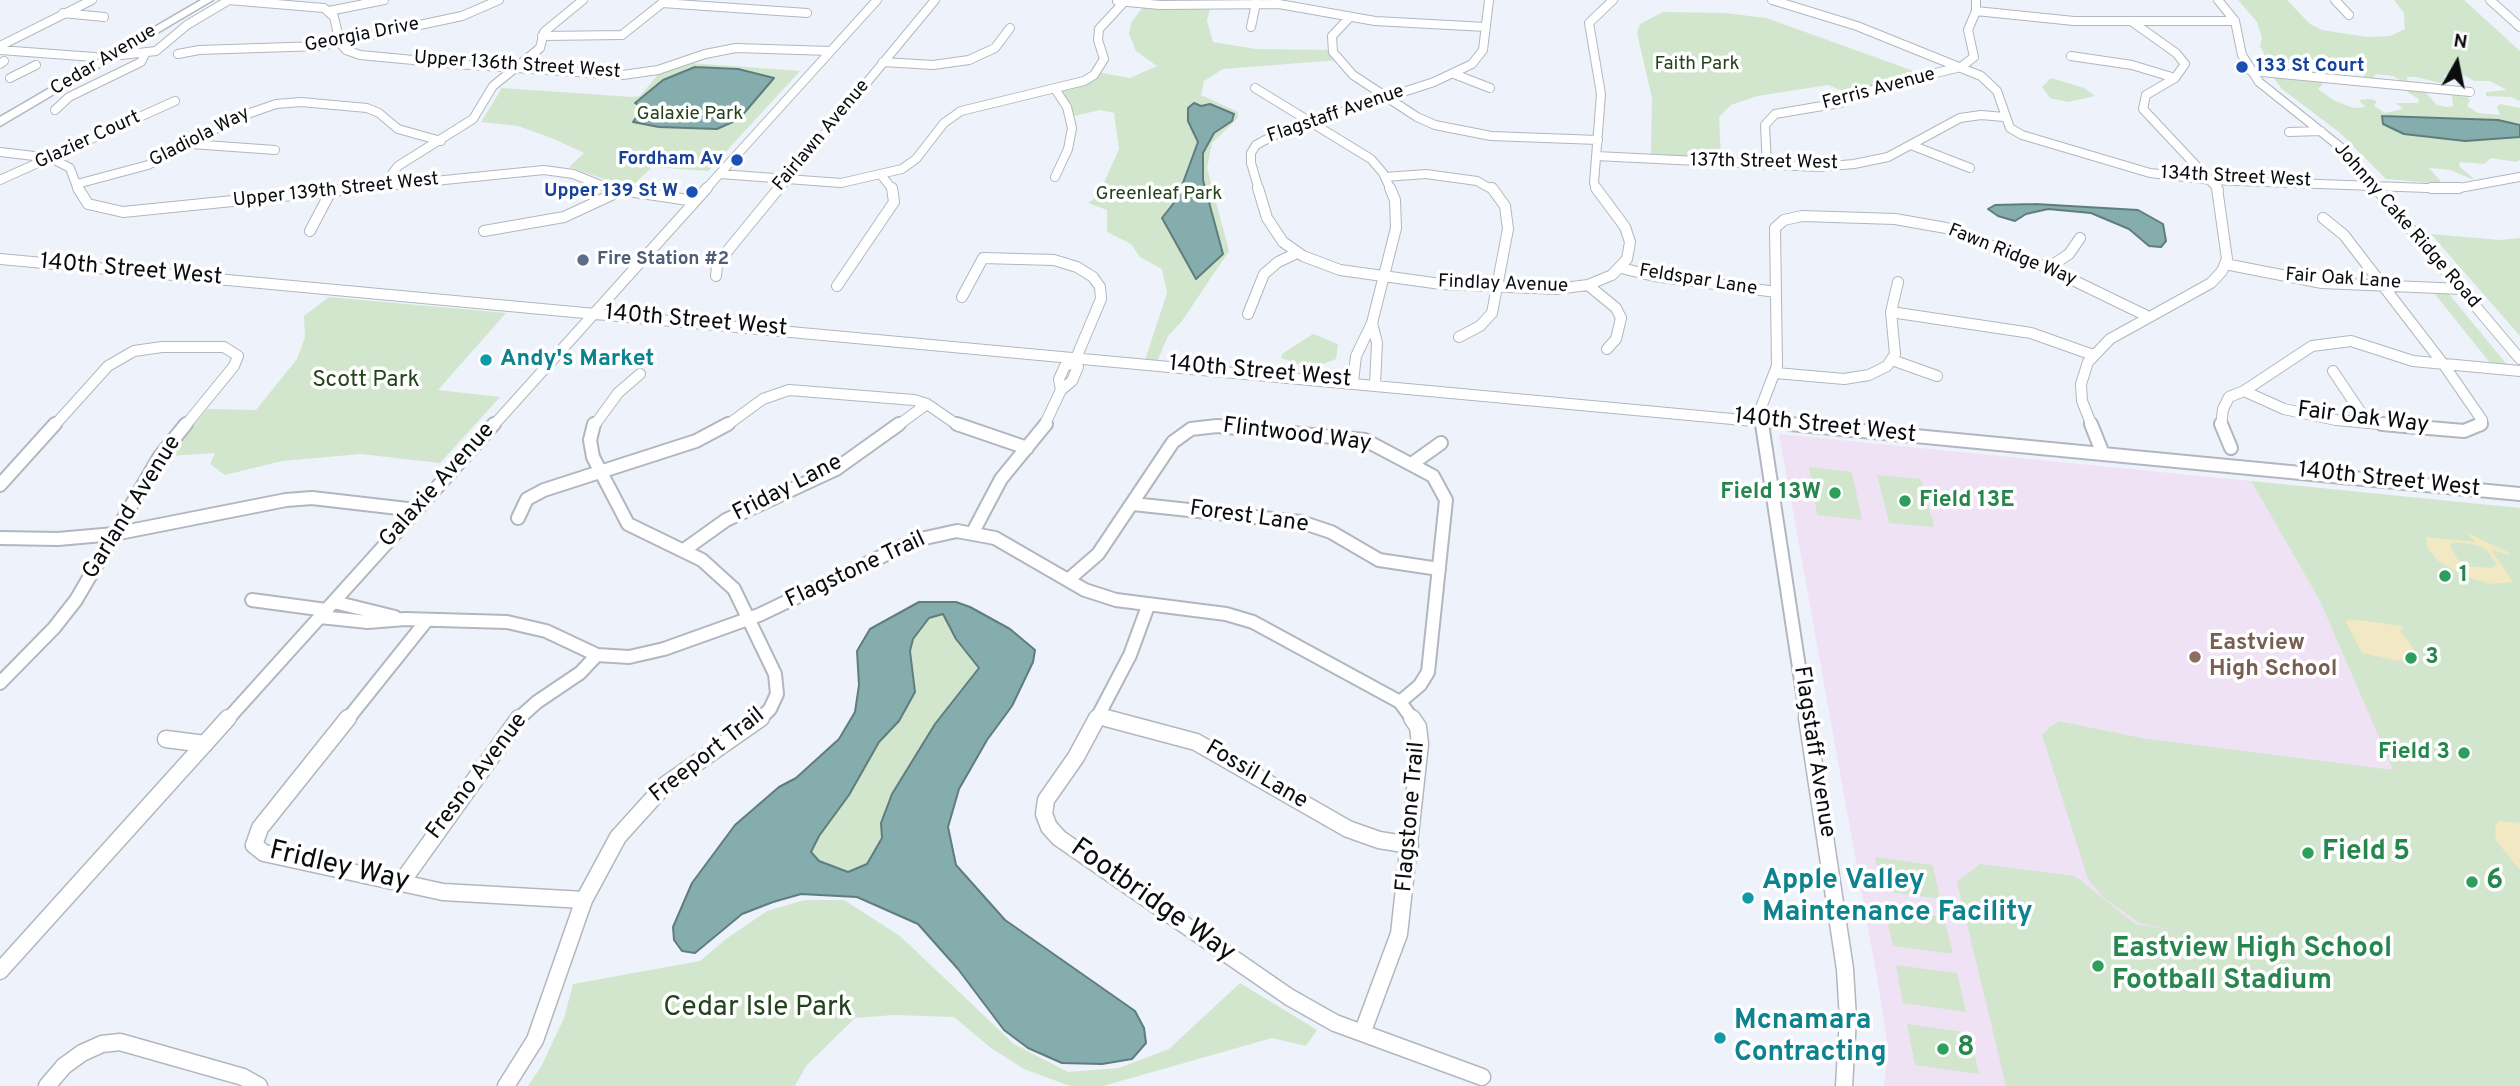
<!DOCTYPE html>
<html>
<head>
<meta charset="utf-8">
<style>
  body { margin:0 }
  #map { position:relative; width:2520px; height:1086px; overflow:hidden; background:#edf2fb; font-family:Overpass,sans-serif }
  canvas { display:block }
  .north { position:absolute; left:2422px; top:28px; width:70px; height:70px; -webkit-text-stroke:5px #fff; paint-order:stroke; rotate:9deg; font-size:19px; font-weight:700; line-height:28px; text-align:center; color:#0b0c0f }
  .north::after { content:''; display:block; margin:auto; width:24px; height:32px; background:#0b0c0f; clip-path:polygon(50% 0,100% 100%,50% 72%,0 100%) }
</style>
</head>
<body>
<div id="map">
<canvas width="2520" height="1086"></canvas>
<div class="north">N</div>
</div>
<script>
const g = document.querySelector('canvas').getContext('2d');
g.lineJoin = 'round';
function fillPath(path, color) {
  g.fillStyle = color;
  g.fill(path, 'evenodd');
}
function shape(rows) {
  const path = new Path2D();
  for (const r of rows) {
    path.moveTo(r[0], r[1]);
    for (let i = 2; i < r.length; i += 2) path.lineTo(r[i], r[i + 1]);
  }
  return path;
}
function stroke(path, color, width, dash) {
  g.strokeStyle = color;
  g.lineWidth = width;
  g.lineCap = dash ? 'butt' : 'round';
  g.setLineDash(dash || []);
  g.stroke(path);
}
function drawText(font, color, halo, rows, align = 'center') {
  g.font = font + ' Overpass,sans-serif';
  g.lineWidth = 7;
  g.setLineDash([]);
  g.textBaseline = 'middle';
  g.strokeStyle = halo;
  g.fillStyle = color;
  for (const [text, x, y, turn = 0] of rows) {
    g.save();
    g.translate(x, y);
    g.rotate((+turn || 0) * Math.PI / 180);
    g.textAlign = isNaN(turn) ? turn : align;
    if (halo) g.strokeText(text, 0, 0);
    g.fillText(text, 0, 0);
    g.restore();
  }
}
const education = shape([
  [1779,434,2251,481,2320,601,2394,771,2142,738,2060,721,2208,936,2265,1086,1884,1086,1888,1048,1879,989]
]);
const green = shape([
  [1126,0,1212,0,1207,21,1213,42,1256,49,1332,50,1339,60,1223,69,1204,81,1201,95,1238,112,1238,118,1212,143,1207,168,1229,251,1182,321,1168,336,1156,364,1144,363,1167,293,1162,269,1140,257,1131,244,1107,232,1107,210,1088,203,1098,196,1119,149,1114,113,1100,110,1070,117,1055,89,1097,72,1130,78,1157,66,1136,51,1129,34,1131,23,1145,4],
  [2238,0,2287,0,2310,24,2322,30,2367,37,2390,36,2405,29,2404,13,2394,0,2464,0,2520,51,2520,101,2511,97,2486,96,2486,92,2507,90,2490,81,2474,81,2465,76,2444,75,2445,84,2416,77,2407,77,2407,82,2403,82,2393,76,2376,74,2372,79,2360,79,2365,75,2363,72,2333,69,2328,63,2269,62,2260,46,2262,37,2257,22],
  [1663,12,1724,13,1766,18,1922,74,1883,80,1849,93,1828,85,1757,96,1731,105,1719,117,1721,158,1651,154,1652,98,1637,33,1640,24],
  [690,63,800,71,708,171,652,167,630,188,569,167,584,153,554,139,518,126,481,122,502,88,632,97,640,96,660,72],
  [2280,77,2321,81,2323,84,2318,89,2333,100,2353,108,2365,107,2359,100,2370,99,2377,101,2374,106,2385,113,2403,109,2396,103,2418,103,2419,99,2407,92,2411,90,2426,93,2437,105,2447,107,2453,106,2452,95,2467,97,2470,100,2467,106,2478,113,2500,115,2497,107,2500,104,2520,108,2520,159,2517,162,2491,158,2484,164,2460,162,2459,166,2474,179,2471,179,2451,170,2429,168,2443,184,2386,179,2340,133,2282,89,2274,78],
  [2051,78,2084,88,2095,96,2068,102,2050,98,2042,87],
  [2431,234,2500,240,2520,238,2520,336],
  [2434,293,2449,294,2508,366,2491,364],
  [329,297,506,313,438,390,500,397,440,463,361,454,282,461,225,475,210,464,215,453,169,456,207,409,256,410,297,359,305,337,304,316],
  [1313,334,1338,344,1336,359,1323,364,1299,364,1281,358,1282,354],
  [1809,467,1852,472,1862,520,1817,515],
  [1877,475,1921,479,1934,527,1889,523],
  [2251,481,2520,508,2520,1086,2006,1086,1957,882,1980,864,2075,876,2135,924,2180,931,2139,923,2103,897,2088,879,2042,735,2050,727,2059,721,2142,738,2393,770,2320,601],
  [943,614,956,639,980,668,935,724,892,794,881,823,882,838,867,864,848,872,819,861,811,853,819,836,849,795,879,742,899,721,915,692,910,650,913,639,929,618],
  [1875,857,1933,865,1940,899,1882,891],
  [805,900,844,900,900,936,1014,1044,1068,1072,1119,1068,1169,1049,1240,983,1317,1030,1306,1046,1272,1038,1103,1086,1070,1086,1024,1069,991,1048,954,1017,894,1015,855,1018,806,1066,795,1086,528,1086,542,1065,564,1018,573,984,700,961,726,939,767,911],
  [1885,910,1944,917,1953,954,1893,946],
  [1896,965,1957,973,1966,1012,1903,1003],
  [1907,1024,1970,1033,1979,1074,1915,1065]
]);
const sand = shape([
  [2465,532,2508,552,2510,555,2491,550,2513,582,2491,584,2467,577,2438,561,2427,547,2426,537,2476,542],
  [2453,542,2477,545,2487,550,2497,565,2491,568,2468,566,2458,560,2450,546],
  [2350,619,2403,626,2400,631,2413,647,2412,657,2398,661,2362,653,2346,622],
  [2499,821,2520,823,2520,870,2496,841,2495,827]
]);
const water = shape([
  [695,67,738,69,774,78,739,119,717,129,659,127,633,122,643,108,635,103,663,80,695,67],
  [1194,103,1201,106,1210,104,1234,114,1232,121,1214,133,1203,153,1203,180,1223,254,1196,279,1162,218,1177,199,1198,142,1188,121,1188,108,1194,103],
  [2382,116,2498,120,2520,125,2520,137,2465,141,2404,134,2383,124,2382,116],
  [2035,204,2138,210,2163,224,2166,241,2161,247,2149,246,2129,229,2091,213,2048,209,2026,214,2015,221,1998,216,1988,209,1995,205,2035,204],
  [919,602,956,602,970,607,1010,629,1035,650,1033,662,1012,706,987,740,959,789,948,827,956,865,1005,920,1135,1011,1144,1028,1146,1043,1132,1059,1102,1064,1062,1063,1028,1048,1004,1030,958,969,918,924,857,897,801,894,773,902,742,914,695,953,682,951,674,940,673,927,692,883,735,825,779,787,796,778,839,739,855,712,859,685,857,651,870,629,919,602],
  [943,614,956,639,979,668,935,724,892,794,881,823,882,838,867,864,848,872,819,861,811,852,819,836,849,795,879,742,899,721,915,692,910,651,913,639,929,618,943,614]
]);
const minorFar3 = shape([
  [228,0,324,8,334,17,340,43,346,50,360,55,456,64,623,75,658,70,705,54,736,48,830,51],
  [1772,0,1857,26,1981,76,1997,91,2010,128,2022,135,2150,173,2212,180,2454,189,2520,177],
  [2218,0,2235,21,2242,55,2259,82,2344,150,2378,190],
  [2335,0,2349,15],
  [2490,0,2520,27],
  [1117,1,1160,5,1279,4,1375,21,1486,27],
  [662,3,807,13],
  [329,11,384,0],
  [1976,11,2074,21,2235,21],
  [63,13,104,17],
  [1350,17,1332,36,1333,52,1353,75,1417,117,1435,125,1491,136,1598,140],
  [2131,21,2176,53,2185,64,2175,78,2146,95,2143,109,2219,190],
  [1251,27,1256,3],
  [542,36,622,35,666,0],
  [0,46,92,0],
  [0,50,94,57],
  [178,54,199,50,320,46,462,16,499,0],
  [112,56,156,51,187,25,229,0],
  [2071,56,2132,65,2175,78],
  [883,62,933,65,969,60,995,48,1010,28],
  [0,64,4,61],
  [2251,71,2470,92],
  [1454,74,1490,88],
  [10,78,36,65],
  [1255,88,1371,159,1383,173,1391,190],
  [1055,89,1067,107,1072,128,1068,149,1055,177],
  [55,110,69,97,141,62,145,54],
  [2289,132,2321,131],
  [191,144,275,150],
  [1911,145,1970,168],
  [0,152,51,158,70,168,78,190],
  [1596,156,1818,167,1854,164,1888,157,1960,118,1981,115,2004,117],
  [1767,165,1765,125,1775,114,1840,103,1885,85,1961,67,1974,57,1968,30,1976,11,1976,0],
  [720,174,841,183,902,169,916,159,944,123,961,111,1084,81,1094,75,1104,59,1098,40,1099,29,1124,2],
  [882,176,893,190],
  [1385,177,1426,174,1477,181,1493,190],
  [0,180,175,101],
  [77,184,148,165,236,118,276,104,301,102,367,108,379,113,398,129,441,141],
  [383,186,398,166,473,119,493,86,540,48,544,32,583,0],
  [345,190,544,170,573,174,613,190],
  [705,190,877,0],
  [778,190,935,0],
  [1259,190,1251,163,1251,153,1256,145,1280,132,1434,82,1472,64,1483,50,1489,0],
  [1597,190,1594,183,1601,94,1589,23,1613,0]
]);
const minorFar2 = shape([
  [78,188,88,204,123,212,362,188],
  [608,188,695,201],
  [1258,188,1267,218,1283,242,1303,256,1340,270,1441,284,1556,289,1588,285,1612,275,1627,259,1630,242,1625,227,1596,188],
  [2376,188,2520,359],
  [2431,188,2459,188],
  [2323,218,2344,235,2444,365,2482,420,2479,426],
  [310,231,331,191],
  [484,231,564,217,618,192],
  [0,259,1808,426],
  [2225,264,2322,283,2462,289],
  [1621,268,1654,276,1776,292],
  [2048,268,2069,254,2080,238],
  [716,276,717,266,729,249,779,188],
  [1588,285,1616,308,1621,318,1616,339,1607,349],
  [837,286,894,202,892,188],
  [962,297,983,258,1054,260,1077,267,1093,277,1100,287,1101,299,1074,363,1078,367,1072,381,1061,390],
  [1891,312,2031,333,2093,355],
  [1248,314,1264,274,1278,262,1297,253],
  [1372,323,1377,343,1375,384],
  [1459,337,1480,326,1492,313,1508,229,1505,206,1492,188],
  [1892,360,1937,376],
  [2333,371,2368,423],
  [1776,373,1844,379,1869,375,1887,366,1895,354,1891,312,1898,282],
  [1353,382,1356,356,1372,323,1396,228,1395,200,1390,188],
  [2244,391,2284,409,2336,420,2402,426],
  [54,426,108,366,134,351,162,347,224,347,238,356,234,366,185,426],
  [493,426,707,188],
  [594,426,618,393,640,374],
  [726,426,763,399,789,390,914,400,927,404,959,426],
  [897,426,927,404],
  [1044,426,1061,390,1059,379,1065,366,1074,363],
  [1762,426,1760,410,1777,366,1775,228,1784,220,1802,216,1895,219,1946,228,2048,268,2149,317],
  [2092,426,2082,401,2081,384,2088,362,2110,339,2211,283,2222,271,2227,259,2217,188],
  [2221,426,2223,409,2229,397,2244,391,2312,346,2351,341,2413,361,2520,371]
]);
const minorFar1 = shape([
  [594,424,590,440,593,457,628,524,702,560,734,589,775,674,777,694,770,709,759,720],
  [957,424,1027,448],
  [1762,424,1807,720],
  [1790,424,2520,494],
  [2091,424,2103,454],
  [2221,424,2231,448],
  [2382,424,2464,431,2481,424],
  [1413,463,1441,443],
  [0,485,55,424],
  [1133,504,1301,522,1331,532,1379,560,1439,569],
  [518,518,527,499,544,490,696,441,728,424],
  [973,532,1001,479,1046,424],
  [0,538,58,539,114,534,286,500,312,498,416,510],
  [684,550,726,520,836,469,899,424],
  [1068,580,1098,554,1173,442,1191,429,1217,426,1365,440,1433,476,1446,500,1428,672,1420,685,1400,702],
  [252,600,326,610],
  [334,602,395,617],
  [320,617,368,622,405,619,507,622,546,631,597,655,629,657,664,649,759,615,916,540,957,531,995,538,1085,590,1116,600,1226,614,1253,622,1400,702,1413,720],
  [0,683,54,628,76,600,160,456,186,424],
  [1098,716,1113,720],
  [227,720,494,424],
  [347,720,427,620],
  [517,720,537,702,580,673,597,655],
  [1096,720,1130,655,1148,606]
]);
const minor = shape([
  [348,718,260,828,254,845,264,853,443,892,584,900],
  [1097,718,1076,757,1046,800,1044,814,1049,827,1059,838,1289,997,1335,1023,1482,1077],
  [1106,718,1196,742,1348,829,1379,840,1410,845],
  [1807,718,1845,969,1848,1019,1844,1086],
  [166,739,205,744],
  [401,883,519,718],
  [0,971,228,718],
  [1363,1031,1399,934,1420,744,1418,727,1412,718],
  [47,1086,64,1066,82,1053,102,1044,120,1042,243,1077,259,1086],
  [506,1086,535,1040,584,900,618,837,665,785,761,718]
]);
const highway = shape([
  [201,0,213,0,0,126,0,117,201,0]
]);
const markers = [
  [2242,67,7,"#1a4fb4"],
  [737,160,7,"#1a4fb4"],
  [692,192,7,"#1a4fb4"],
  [583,260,7,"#5c6f8a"],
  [486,360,7,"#0f9aa8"],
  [1835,493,7,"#2e9e5b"],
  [1905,501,7,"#2e9e5b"],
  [2445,576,7,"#2e9e5b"],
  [2195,657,7,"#8d6e63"],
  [2411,658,7,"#2e9e5b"],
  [2464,753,7,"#2e9e5b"],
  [2308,853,7,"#2e9e5b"],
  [2472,882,7,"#2e9e5b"],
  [1748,898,7,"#0f9aa8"],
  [2098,966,7,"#2e9e5b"],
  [1720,1038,7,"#0f9aa8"],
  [1943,1049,7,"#2e9e5b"]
];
const farStreetnames = [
  ["Georgia Drive",362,36,-11],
  ["Cedar Avenue",104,61,-31],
  ["Upper 136th Street West",517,66,4],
  ["Ferris Avenue",1879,90,-15],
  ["Flagstaff Avenue",1336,115,-19],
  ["Fairlawn Avenue",822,136,-50],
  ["Gladiola Way",200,138,-27],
  ["Glazier Court",88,141,-25],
  ["137th Street West",1764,163,1],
  ["134th Street West",2236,178,3],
  ["Upper 139th Street West",336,191,-6],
  ["Johnny Cake Ridge Road",2406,226,49],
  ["Fawn Ridge Way",2012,256,22],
  ["Fair Oak Lane",2343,280,4],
  ["Feldspar Lane",1698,281,9],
  ["Findlay Avenue",1503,285,2]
];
const farParknames = [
  ["Faith Park",1697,65],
  ["Galaxie Park",690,115],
  ["Greenleaf Park",1159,195]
];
const farTransitnames = [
  ["133 St Court",2256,67,"left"],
  ["Fordham Av",723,160],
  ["Upper 139 St W",678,192]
];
const farServicenames = [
  ["Fire Station #2",597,260]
];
const streetNames = [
  ["140th Street West",131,271,5],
  ["140th Street West",696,322,5],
  ["140th Street West",1260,373,5],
  ["Fair Oak Way",2363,419,7],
  ["140th Street West",1825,427,6],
  ["Flintwood Way",1297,436,7],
  ["140th Street West",2389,481,6],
  ["Galaxie Avenue",438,486,-48],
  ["Friday Lane",788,489,-27],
  ["Garland Avenue",133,508,-58],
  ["Forest Lane",1249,518,8],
  ["Flagstone Trail",856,571,-25],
  ["Flagstaff Avenue",1813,752,81],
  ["Freeport Trail",708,756,-38],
  ["Fossil Lane",1256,776,30],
  ["Fresno Avenue",478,777,-53],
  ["Flagstone Trail",1412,817,-85]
];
const cultureNames = [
  ["Andy's Market",500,360]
];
const parkNames = [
  ["Scott Park",366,381]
];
const leisureNames = [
  ["Field 13W",1821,493,"right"],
  ["Field 13E",1919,501],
  ["1",2459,576],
  ["3",2425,658],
  ["Field 3",2450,753,"right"]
];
const educationNames = [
  ["Eastview",2209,644],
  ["High School",2209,670]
];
const nearLeisurenames = [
  ["Field 5",2322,853],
  ["6",2486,882],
  ["Eastview High School",2112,950],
  ["Football Stadium",2112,982],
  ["8",1957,1049]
];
const nearStreetnames = [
  ["Fridley Way",339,868,13],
  ["Footbridge Way",1152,902,35]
];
const nearCulturenames = [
  ["Apple Valley",1762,882],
  ["Maintenance Facility",1762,914],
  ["Mcnamara",1734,1022],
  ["Contracting",1734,1054]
];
const nearParknames = [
  ["Cedar Isle Park",758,1009]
];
fillPath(education, '#f0e2f5');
fillPath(green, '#d1e6cd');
fillPath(sand, '#f2e8c3');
fillPath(water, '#85adad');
stroke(water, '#607d7e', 2);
stroke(minorFar3, '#b2b7bf', 10);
stroke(minorFar2, '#b2b7bf', 12);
stroke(minorFar1, '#b2b7bf', 16);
stroke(minor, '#b2b7bf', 19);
stroke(highway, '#b2b7bf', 3);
stroke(minorFar3, '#fff', 8);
stroke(minorFar2, '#fff', 10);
stroke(minorFar1, '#fff', 12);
stroke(minor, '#fff', 16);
fillPath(highway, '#fff');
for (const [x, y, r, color] of markers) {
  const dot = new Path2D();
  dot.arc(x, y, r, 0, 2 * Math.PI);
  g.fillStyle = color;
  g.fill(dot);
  stroke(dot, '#fff', 2.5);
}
drawText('19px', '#0b0c0f', '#fff', farStreetnames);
drawText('19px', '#23431d', '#fff', farParknames);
drawText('bold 19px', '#164399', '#fff', farTransitnames, 'right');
drawText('bold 19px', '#4e5e75', '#fff', farServicenames, 'left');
drawText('23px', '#0b0c0f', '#fff', streetNames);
drawText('bold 23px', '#0d838f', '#fff', cultureNames, 'left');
drawText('23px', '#23431d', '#fff', parkNames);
drawText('bold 23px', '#27864d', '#fff', leisureNames, 'left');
drawText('bold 23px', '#785e54', '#fff', educationNames, 'left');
drawText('bold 28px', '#27864d', '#fff', nearLeisurenames, 'left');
drawText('28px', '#0b0c0f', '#fff', nearStreetnames);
drawText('bold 28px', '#0d838f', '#fff', nearCulturenames, 'left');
drawText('28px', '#23431d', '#fff', nearParknames);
</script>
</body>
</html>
